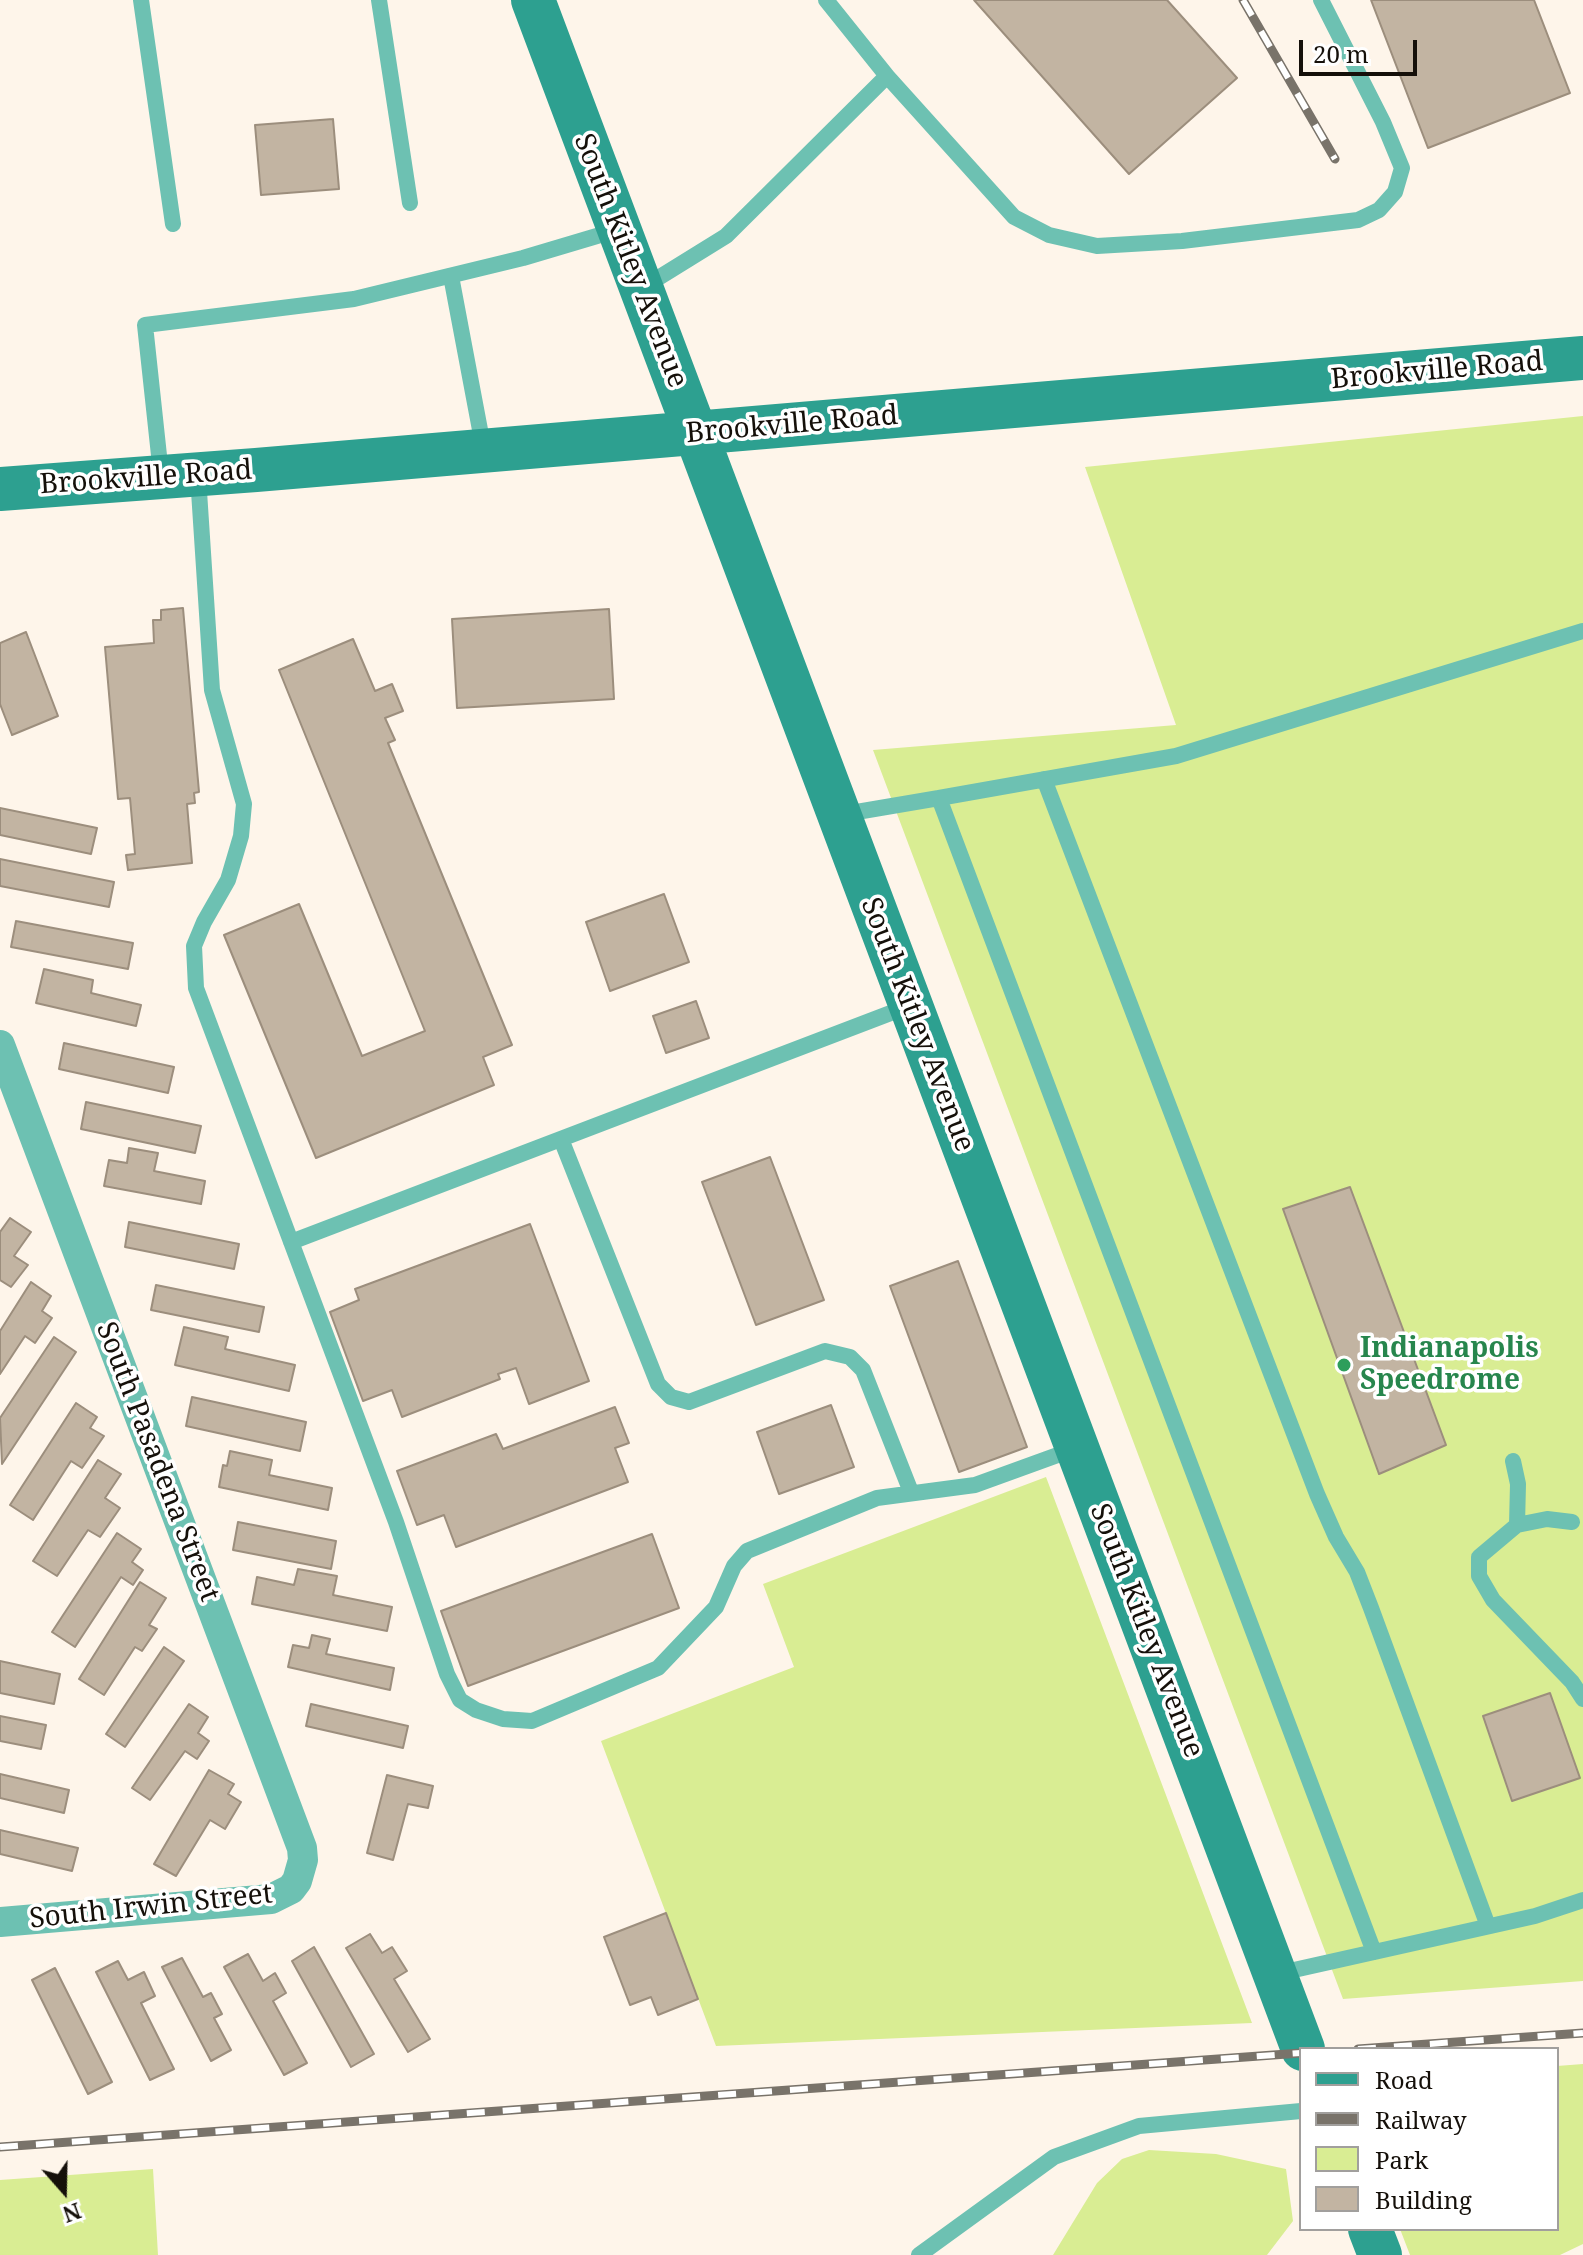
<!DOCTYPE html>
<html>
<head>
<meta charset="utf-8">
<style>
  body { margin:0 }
  #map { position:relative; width:1583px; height:2255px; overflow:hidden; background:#fef5ea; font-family:"Noto Serif",serif }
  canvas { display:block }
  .legend { position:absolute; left:1299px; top:2047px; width:260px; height:184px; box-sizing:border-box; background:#fff; border:2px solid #a19f9d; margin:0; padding:10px 14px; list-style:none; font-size:24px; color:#15100a }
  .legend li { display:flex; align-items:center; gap:16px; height:40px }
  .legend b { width:40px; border:2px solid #a19f9d }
  .north { position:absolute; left:24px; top:2151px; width:80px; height:80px; -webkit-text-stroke:6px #fff; paint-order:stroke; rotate:160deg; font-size:22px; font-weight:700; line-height:32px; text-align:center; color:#15100a }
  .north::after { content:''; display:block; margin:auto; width:28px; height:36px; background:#15100a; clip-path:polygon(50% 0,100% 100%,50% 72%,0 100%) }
  .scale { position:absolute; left:1299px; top:40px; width:118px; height:36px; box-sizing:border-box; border:4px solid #15100a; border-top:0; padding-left:10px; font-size:24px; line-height:28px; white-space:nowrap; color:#15100a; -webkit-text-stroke:6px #fff; paint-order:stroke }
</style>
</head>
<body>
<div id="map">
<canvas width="1583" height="2255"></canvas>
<ul class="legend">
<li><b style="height:10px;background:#2da090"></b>Road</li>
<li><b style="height:10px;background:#79736a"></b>Railway</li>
<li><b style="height:22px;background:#d9ed93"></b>Park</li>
<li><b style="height:22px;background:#c2b4a2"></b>Building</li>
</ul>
<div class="north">N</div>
<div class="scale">20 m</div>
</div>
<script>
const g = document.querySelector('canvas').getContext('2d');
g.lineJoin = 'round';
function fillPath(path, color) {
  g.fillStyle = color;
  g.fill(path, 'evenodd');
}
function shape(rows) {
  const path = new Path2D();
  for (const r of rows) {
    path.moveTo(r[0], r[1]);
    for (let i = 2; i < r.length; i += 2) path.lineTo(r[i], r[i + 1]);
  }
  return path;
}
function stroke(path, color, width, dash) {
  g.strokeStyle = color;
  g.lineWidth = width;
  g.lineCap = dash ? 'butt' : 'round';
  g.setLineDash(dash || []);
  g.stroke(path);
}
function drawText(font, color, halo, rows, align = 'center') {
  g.font = font + ' "Noto Serif",serif';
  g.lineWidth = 7;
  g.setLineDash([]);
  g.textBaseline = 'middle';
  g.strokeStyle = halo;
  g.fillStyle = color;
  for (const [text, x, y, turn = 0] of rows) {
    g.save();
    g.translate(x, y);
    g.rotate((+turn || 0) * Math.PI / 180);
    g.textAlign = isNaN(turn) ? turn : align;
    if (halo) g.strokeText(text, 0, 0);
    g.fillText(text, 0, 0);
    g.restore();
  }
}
const green = shape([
  [1583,416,1583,1981,1343,1999,873,750,1176,725,1085,467],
  [1046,1477,1252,2023,716,2046,601,1741,794,1667,763,1584],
  [1583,2064,1583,2244,1560,2255,1410,2255,1400,2229,1557,2229,1557,2066],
  [1149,2150,1216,2154,1286,2169,1293,2221,1267,2255,1053,2255,1097,2183,1122,2159],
  [153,2169,158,2255,0,2255,0,2180]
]);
const building = shape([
  [974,0,1167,0,1237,78,1129,174,974,0],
  [1371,0,1534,0,1570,93,1428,148,1371,0],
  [333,119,339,189,261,195,255,125,333,119],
  [183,608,199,792,194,793,195,803,187,804,192,863,128,870,126,855,135,854,130,798,118,799,105,647,154,643,153,620,161,620,161,610,183,608],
  [609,609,614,699,457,708,452,619,609,609],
  [26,632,58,716,12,735,0,704,0,643,26,632],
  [353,639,375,691,392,684,403,711,385,718,395,740,388,743,512,1045,483,1057,494,1085,316,1158,224,935,299,904,362,1056,425,1031,279,670,353,639],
  [0,808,97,828,91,854,0,835,0,808],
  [0,859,114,882,109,907,0,886,0,859],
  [664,894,689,962,610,991,586,922,664,894],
  [16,921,133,943,128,969,11,947,16,921],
  [44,969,93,980,91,993,141,1005,136,1026,36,1003,44,969],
  [696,1001,709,1038,666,1053,653,1016,696,1001],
  [64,1043,174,1067,168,1093,59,1069,64,1043],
  [86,1102,201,1126,195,1153,81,1129,86,1102],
  [129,1148,158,1153,154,1171,205,1181,201,1204,104,1186,109,1160,127,1163,129,1148],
  [770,1157,824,1300,756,1325,702,1182,770,1157],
  [1350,1187,1446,1445,1379,1474,1283,1209,1350,1187],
  [10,1218,31,1232,14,1256,28,1265,11,1287,0,1280,0,1232,10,1218],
  [129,1222,239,1244,234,1269,125,1247,129,1222],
  [530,1224,589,1381,529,1404,516,1368,498,1374,500,1379,402,1417,392,1390,363,1401,330,1312,359,1300,355,1289,530,1224],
  [958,1261,1027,1447,959,1472,890,1286,958,1261],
  [31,1282,51,1296,42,1311,52,1318,35,1343,25,1336,0,1374,0,1331,31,1282],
  [156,1285,264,1307,259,1332,151,1310,156,1285],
  [184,1327,228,1337,225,1349,295,1365,289,1391,175,1365,184,1327],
  [54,1337,76,1352,2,1464,0,1418,54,1337],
  [192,1397,306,1422,300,1451,186,1426,192,1397],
  [76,1403,97,1417,90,1428,104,1436,82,1468,71,1461,33,1520,10,1505,76,1403],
  [831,1405,854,1467,779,1494,757,1432,831,1405],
  [615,1407,629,1443,615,1448,628,1482,456,1547,444,1515,417,1525,397,1471,496,1434,503,1449,615,1407],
  [230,1451,272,1460,269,1475,332,1488,328,1510,219,1487,223,1465,227,1466,230,1451],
  [98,1460,121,1474,105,1498,120,1508,100,1537,88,1530,57,1576,33,1561,98,1460],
  [238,1522,336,1541,331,1569,233,1550,238,1522],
  [117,1533,141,1549,132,1562,143,1570,133,1585,121,1577,75,1647,52,1632,117,1533],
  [652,1534,679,1608,468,1686,441,1611,652,1534],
  [298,1569,337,1576,333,1595,392,1607,387,1631,252,1604,257,1577,294,1585,298,1569],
  [140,1582,166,1598,149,1625,157,1629,142,1651,135,1647,104,1695,79,1679,140,1582],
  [312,1635,330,1639,326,1654,394,1668,390,1690,288,1667,293,1645,309,1648,312,1635],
  [164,1647,184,1661,125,1747,106,1734,164,1647],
  [0,1661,60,1674,54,1704,0,1693,0,1661],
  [1550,1693,1580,1778,1512,1801,1483,1716,1550,1693],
  [189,1704,208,1717,198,1733,209,1741,197,1759,185,1751,150,1800,132,1788,189,1704],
  [311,1704,408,1726,403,1748,306,1726,311,1704],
  [0,1716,46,1725,41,1749,0,1741,0,1716],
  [209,1770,234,1784,228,1794,241,1802,225,1829,210,1820,176,1876,154,1864,209,1770],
  [0,1774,69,1790,64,1813,0,1798,0,1774],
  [387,1775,433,1786,428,1808,408,1804,393,1860,367,1853,387,1775],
  [0,1830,78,1848,72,1871,0,1854,0,1830],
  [666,1913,698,1999,658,2015,651,1997,630,2005,604,1937,666,1913],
  [370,1934,382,1953,392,1947,407,1971,394,1979,430,2039,408,2052,346,1948,370,1934],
  [314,1947,374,2054,351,2067,292,1961,314,1947],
  [248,1954,263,1981,275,1973,286,1993,273,2001,307,2063,284,2075,224,1967,248,1954],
  [182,1958,203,1997,211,1993,222,2014,214,2018,231,2050,211,2061,162,1967,182,1958],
  [118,1961,128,1980,144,1972,155,1996,141,2003,174,2069,150,2080,96,1972,118,1961],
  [55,1968,112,2082,88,2094,32,1980,55,1968]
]);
const lane = shape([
  [141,0,173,224],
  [379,0,410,203],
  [826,0,887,76],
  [451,276,484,451],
  [642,288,726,236,887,76,1014,217,1049,235,1097,246,1182,241,1358,220,1379,210,1395,192,1402,168,1383,122,1321,0],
  [161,474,145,325,354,299,523,258,617,230],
  [198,476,212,690,244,804,241,836,228,880,204,922,194,946,196,988,396,1522,447,1674,460,1700,476,1710,503,1719,532,1721,658,1668,716,1607,734,1566,747,1551,877,1498,975,1485,1077,1448],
  [1044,779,1317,1494,1336,1537,1357,1572,1371,1608,1488,1926],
  [939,798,1176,756,1583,631],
  [839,815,939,798,1374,1952],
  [561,1139,658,1384,671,1397,689,1402,825,1351,850,1357,863,1370,911,1492],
  [291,1242,909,1006],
  [1513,1461,1518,1484,1517,1525],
  [1572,1522,1547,1519,1517,1525,1479,1557,1479,1576,1493,1600,1572,1682,1583,1699],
  [1276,1974,1535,1916,1583,1900],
  [919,2255,1054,2157,1139,2126,1301,2111]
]);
const street = shape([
  [0,1045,302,1848,303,1860,297,1881,291,1889,271,1899,0,1922]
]);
const secondary = shape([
  [533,0,1303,2049],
  [0,489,256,470,1583,358],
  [1370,2229,1380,2255]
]);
const rail = shape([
  [1243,0,1335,159],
  [1358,2049,1583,2033],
  [0,2147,1301,2053]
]);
const markers = [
  [1344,1365,8,"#2e9e5b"]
];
const streetNames = [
  ["South Kitley Avenue",630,261,69],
  ["Brookville Road",1437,371,-5],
  ["Brookville Road",792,425,-5],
  ["Brookville Road",146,478,-4],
  ["South Kitley Avenue",917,1025,69],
  ["South Pasadena Street",157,1462,69],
  ["South Kitley Avenue",1146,1631,69],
  ["South Irwin Street",151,1907,-6]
];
const leisureNames = [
  ["Indianapolis",1360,1349],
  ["Speedrome",1360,1381]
];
fillPath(green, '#d9ed93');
fillPath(building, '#c2b4a2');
stroke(building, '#9c8e7d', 2);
stroke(lane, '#6dc1b2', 16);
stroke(street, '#6dc1b2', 30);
stroke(secondary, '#2da090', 44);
stroke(rail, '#79736a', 9);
stroke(rail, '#fff', 6, [18]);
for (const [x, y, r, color] of markers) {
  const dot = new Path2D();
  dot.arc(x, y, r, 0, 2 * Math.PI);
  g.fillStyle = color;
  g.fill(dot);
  stroke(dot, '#fff', 3);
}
drawText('28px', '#15100a', '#fff', streetNames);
drawText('bold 28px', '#27864d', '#fff', leisureNames, 'left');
</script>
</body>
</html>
